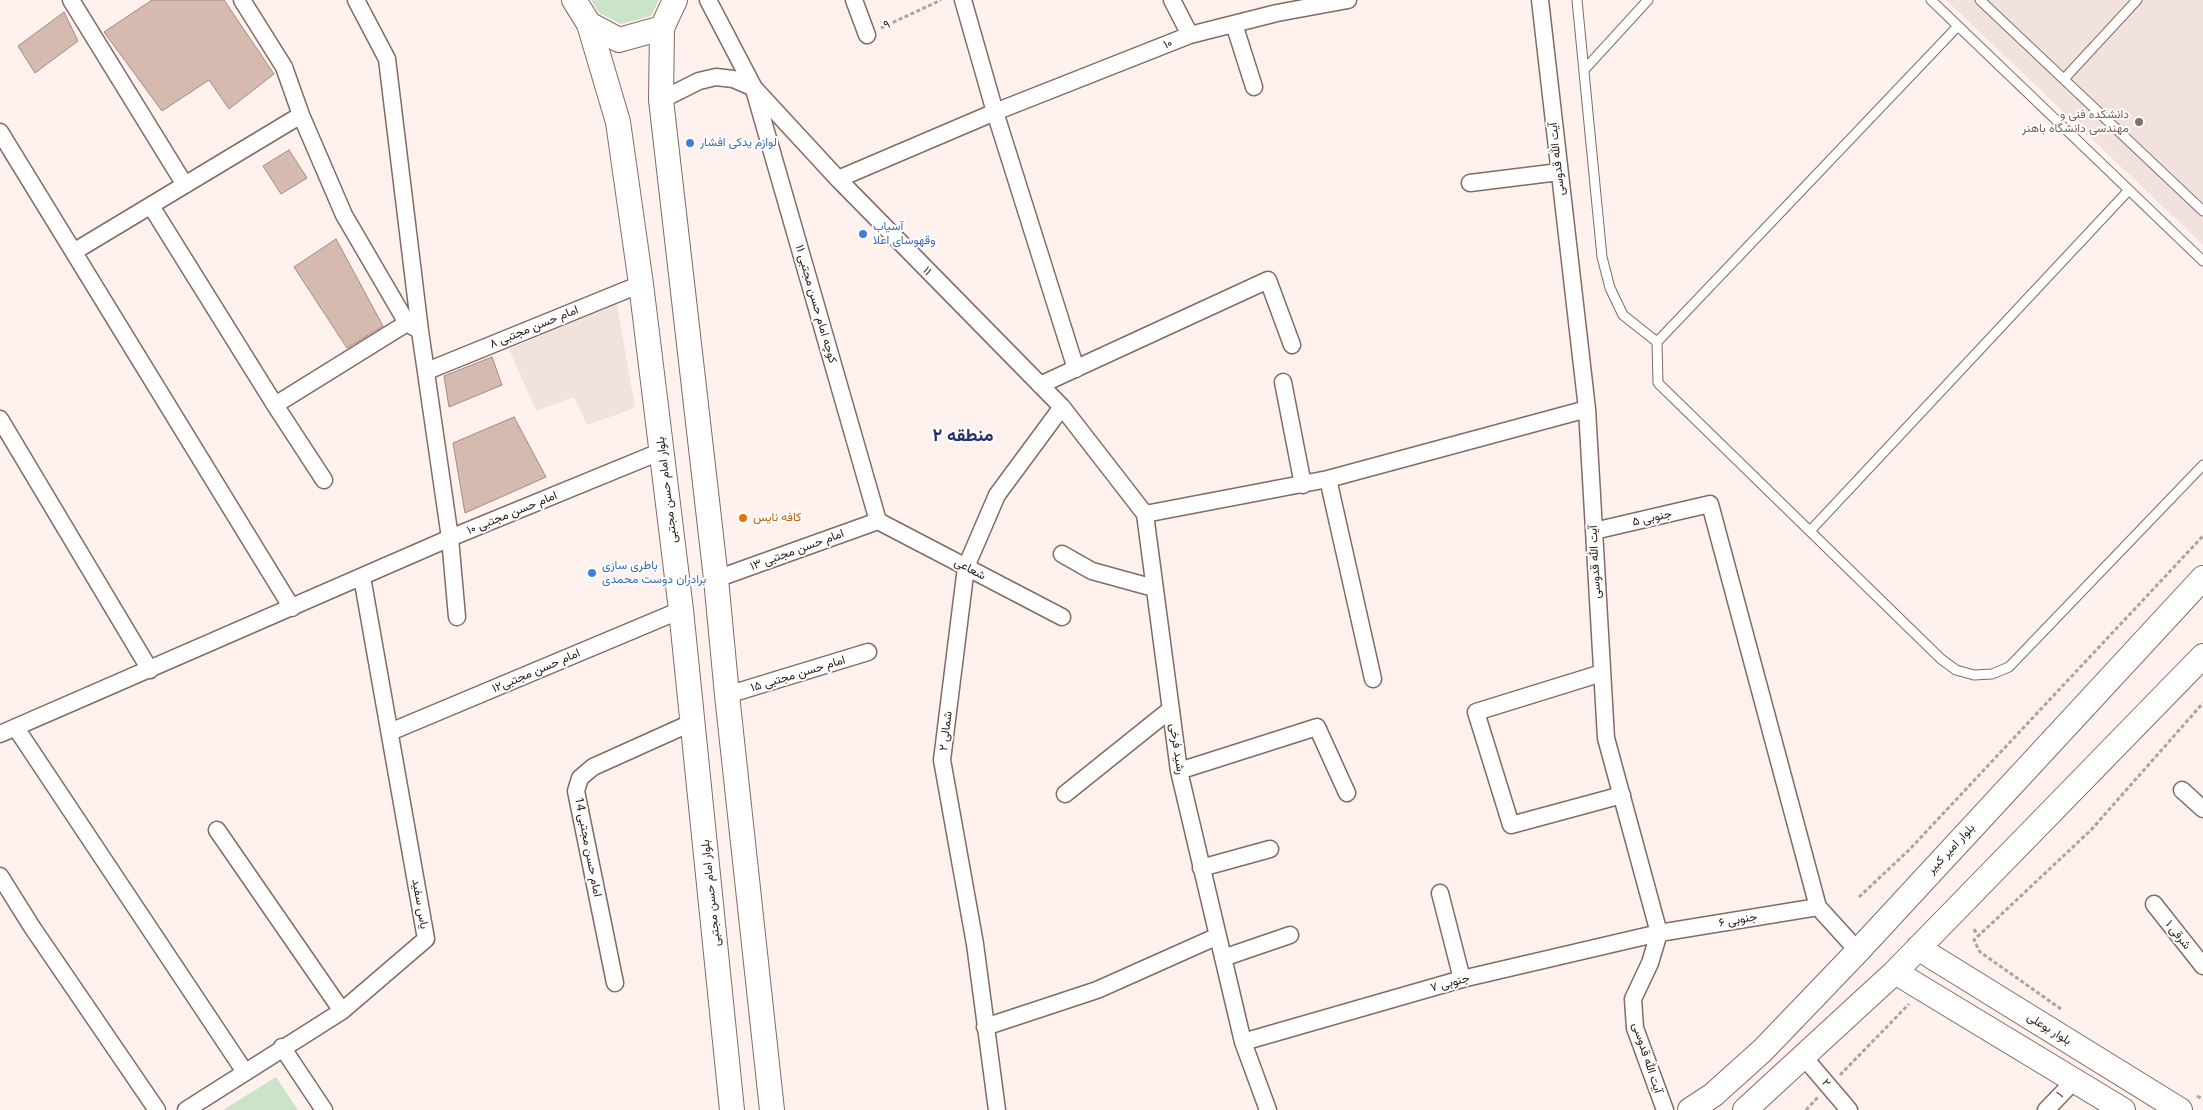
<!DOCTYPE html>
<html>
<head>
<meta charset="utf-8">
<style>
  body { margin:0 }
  canvas { display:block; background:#fff2ee }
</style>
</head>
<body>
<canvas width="2203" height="1110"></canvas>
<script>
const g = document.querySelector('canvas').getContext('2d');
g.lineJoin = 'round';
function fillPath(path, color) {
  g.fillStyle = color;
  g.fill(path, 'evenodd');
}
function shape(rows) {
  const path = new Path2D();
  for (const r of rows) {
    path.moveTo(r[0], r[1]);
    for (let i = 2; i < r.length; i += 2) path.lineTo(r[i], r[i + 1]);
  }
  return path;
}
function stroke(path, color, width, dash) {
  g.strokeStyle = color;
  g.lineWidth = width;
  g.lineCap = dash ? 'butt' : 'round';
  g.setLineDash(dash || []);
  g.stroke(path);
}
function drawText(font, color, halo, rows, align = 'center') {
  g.font = font + ' "Noto Sans",Vazirmatn,sans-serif';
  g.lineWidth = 4;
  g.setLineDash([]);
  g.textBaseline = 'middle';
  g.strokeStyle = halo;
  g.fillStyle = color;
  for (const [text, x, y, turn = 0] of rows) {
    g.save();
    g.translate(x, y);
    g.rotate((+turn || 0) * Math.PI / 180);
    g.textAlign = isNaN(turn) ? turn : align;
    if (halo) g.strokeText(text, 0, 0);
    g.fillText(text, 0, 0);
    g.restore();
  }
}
const built = shape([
  [1946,0,2203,0,2203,245],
  [617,304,635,408,587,425,574,397,536,411,509,349]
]);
const green = shape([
  [591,0,659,0,651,16,621,24,599,13],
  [276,1077,298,1110,223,1110]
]);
const building = shape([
  [152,0,224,0,274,74,229,109,209,80,162,111,104,32,152,0],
  [64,12,78,41,35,73,18,46,64,12],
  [289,150,307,178,281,194,263,166,289,150],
  [336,239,383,326,347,348,294,267,336,239],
  [492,357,502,385,449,407,444,376,492,357],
  [514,417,546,477,465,513,453,443,514,417]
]);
const path = shape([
  [881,28,941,0],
  [1859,897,1909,850,2203,536],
  [1974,929,1978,936],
  [2061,1009,1980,952,1974,940,2091,830,2203,703],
  [1840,1075,1909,1004],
  [2197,1096,2203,1099],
  [1806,1110,1818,1097]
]);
const lane = shape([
  [1577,0,1602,257,1610,288,1623,315,1657,342,1658,383,1941,659,1956,670,1974,675,1992,674,2009,667,2203,465],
  [1931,0,2203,261],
  [1980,0,2203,211],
  [1584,70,1648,0],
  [2064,79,2137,0],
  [1657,342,1958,26],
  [1810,531,2129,190]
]);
const street = shape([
  [71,0,185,185],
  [242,0,284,67,301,115,344,215,407,323,420,331],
  [356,0,387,59,420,331,450,538,457,617],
  [708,0,754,88,838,179,1062,407,1145,514,1179,771,1243,1042,1268,1110],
  [854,0,867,35],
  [963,0,995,112,1076,369],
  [1172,0,1190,35],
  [1540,0,1587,409,1606,738,1659,933,1650,963,1633,999,1635,1028,1665,1110],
  [1234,24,1254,87],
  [755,93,878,521],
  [661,100,699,81,716,77,733,79,754,88],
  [0,132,292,608],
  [838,179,995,112,1190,35,1277,13,1348,0],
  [1470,183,1559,172],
  [151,206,275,405,324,480],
  [75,251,301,115],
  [427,371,641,284],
  [1283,382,1303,485],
  [1040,385,1268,280,1292,345],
  [275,405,407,323],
  [0,419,150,670],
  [1328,479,1373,679],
  [1145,514,1328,479,1587,409],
  [878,521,1062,617],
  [1594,531,1710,504,1818,907,1858,951],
  [1062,554,1092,571,1154,588],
  [716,579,878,521],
  [1602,673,1476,712,1511,825,1622,795],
  [727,695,868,652],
  [16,728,245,1072],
  [390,732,681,610],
  [0,734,450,538,662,451],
  [1179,771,1317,727,1347,793],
  [2182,790,2203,809],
  [1065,794,1171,709],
  [217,830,342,1011],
  [1201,868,1270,849],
  [0,876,32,927,157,1110],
  [1440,893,1462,979],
  [2154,904,2203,966],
  [1223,958,1290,935],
  [615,983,576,791,580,778,593,767,693,722],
  [985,1027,1097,990,1218,936],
  [1243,1042,1462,979,1659,933,1818,907],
  [282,1047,324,1110],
  [1803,1056,1849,1110],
  [186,1110,342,1011,426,939,362,577],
  [997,1110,975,944,942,760,966,567,997,495,1062,407],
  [2046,1110,2075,1080]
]);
const secondary = shape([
  [574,0,589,24,619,40,662,28,675,0],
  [589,24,618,122,641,284,681,610,732,1110],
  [662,28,661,100,716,579,727,695,772,1110],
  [1918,948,2180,1110],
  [1895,972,2123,1110],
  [1690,1110,1713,1095,1763,1050,1858,951,2203,578],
  [1745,1110,1895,972,2203,656]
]);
const markers = [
  [2139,122,5,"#8d6e63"],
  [690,143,5,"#3f7fe0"],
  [863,234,5,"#3f7fe0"],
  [743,518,5,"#e8710a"],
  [592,573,5,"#3f7fe0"]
];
const streetNames = [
  ["۹",887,25,-25],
  ["۱۰",1168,44,-23],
  ["آیت الله قدوسی",1557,159,-96],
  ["۱۱",927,271,46],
  ["کوچه امام حسن مجتبی ۱۱",816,304,74],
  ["امام حسن مجتبی ۸",534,327,-22],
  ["بلوار امام حسن مجتبی",667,490,-97],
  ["امام حسن مجتبی ۱۰",512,513,-22],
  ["۵ جنوبی",1652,518,-13],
  ["امام حسن مجتبی ۱۳",797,550,-20],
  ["آیت الله قدوسی",1595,562,-93],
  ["شعاعی",970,569,28],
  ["امام حسن مجتبی۱۲",536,671,-23],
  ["امام حسن مجتبی ۱۵",798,674,-17],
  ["۲ شمالی",946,731,-83],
  ["رشید فرخی",1177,749,82],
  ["امام حسن مجتبی 14",588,847,79],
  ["بلوار امیر کبیر",1951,849,-47],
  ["بلوار امام حسن مجتبی",711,893,-96],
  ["یاس سفید",420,904,80],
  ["۶ جنوبی",1738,920,-10],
  ["شرقی ۱",2178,935,51],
  ["۷ جنوبی",1450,983,-15],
  ["بلوار بوعلی",2049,1029,32],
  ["آیت الله قدوسی",1647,1058,72],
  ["۲",1826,1083,50],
  ["۱",2060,1095,-46]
];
const educationNames = [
  ["دانشکده فنی و",2129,115],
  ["مهندسی دانشگاه باهنر",2129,129]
];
const shopNames = [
  ["لوازم یدکی افشار",700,143],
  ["آسیاب",873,227],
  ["وقهوسای اعلا",873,241],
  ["باطری سازی",602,566],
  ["برادران دوست محمدی",602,580]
];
const foodNames = [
  ["کافه نایس",753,518]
];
const districtNames = [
  ["منطقه ۲",963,436]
];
fillPath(built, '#f2e2dd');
fillPath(green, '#cbe3c9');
fillPath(building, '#d6bab0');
stroke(building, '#a58a81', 1);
stroke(lane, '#846a61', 11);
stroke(street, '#846a61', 19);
stroke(secondary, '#846a61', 26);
stroke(path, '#afa39f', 3, [4, 2.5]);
stroke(lane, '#fff', 9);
stroke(street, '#fff', 16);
stroke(secondary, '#fff', 24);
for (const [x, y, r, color] of markers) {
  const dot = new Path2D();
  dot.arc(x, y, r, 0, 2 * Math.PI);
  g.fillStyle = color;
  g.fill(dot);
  stroke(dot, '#fff', 2);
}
drawText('12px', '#2b201d', '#fff', streetNames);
drawText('12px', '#785e54', '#fff', educationNames, 'right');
drawText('12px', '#366cbe', '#fff', shopNames, 'left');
drawText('12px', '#c56008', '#fff', foodNames, 'left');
drawText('bold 18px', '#253069', '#fff', districtNames);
</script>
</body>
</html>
